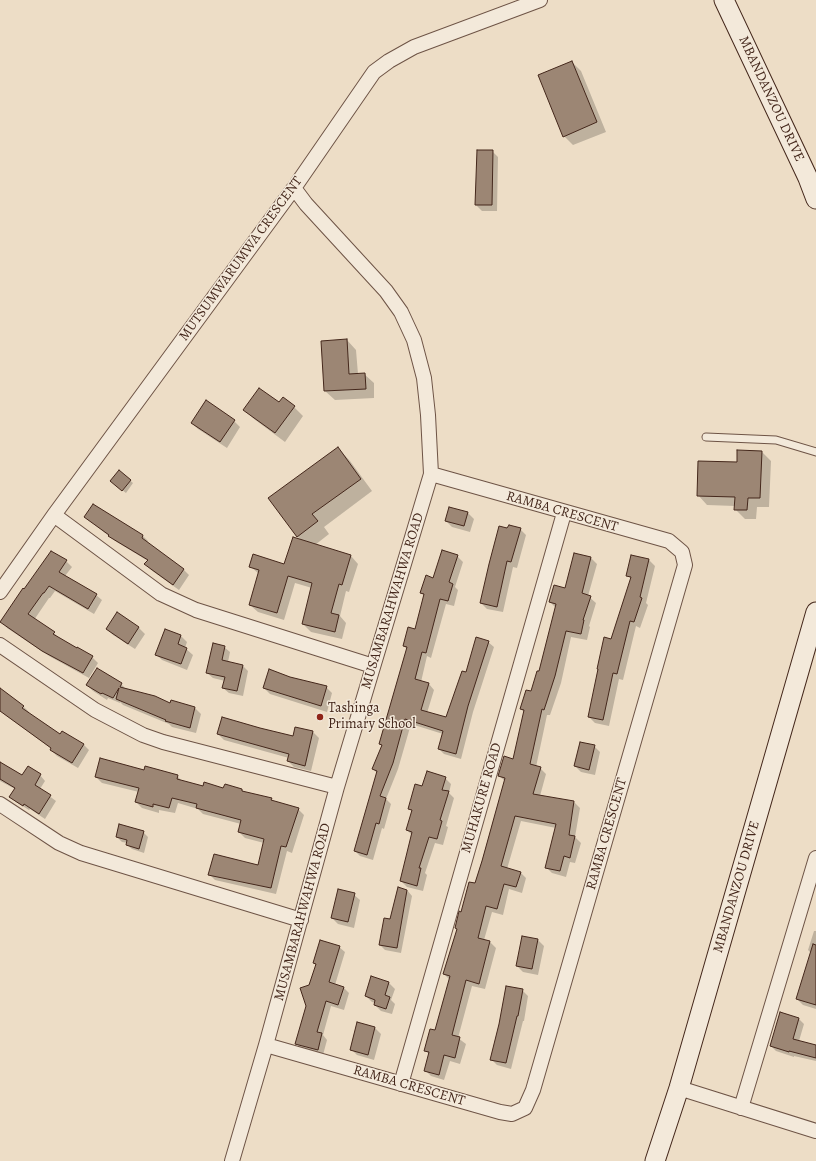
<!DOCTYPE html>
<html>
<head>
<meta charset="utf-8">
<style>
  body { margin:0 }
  canvas { display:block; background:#edddc6 }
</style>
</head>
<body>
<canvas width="816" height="1161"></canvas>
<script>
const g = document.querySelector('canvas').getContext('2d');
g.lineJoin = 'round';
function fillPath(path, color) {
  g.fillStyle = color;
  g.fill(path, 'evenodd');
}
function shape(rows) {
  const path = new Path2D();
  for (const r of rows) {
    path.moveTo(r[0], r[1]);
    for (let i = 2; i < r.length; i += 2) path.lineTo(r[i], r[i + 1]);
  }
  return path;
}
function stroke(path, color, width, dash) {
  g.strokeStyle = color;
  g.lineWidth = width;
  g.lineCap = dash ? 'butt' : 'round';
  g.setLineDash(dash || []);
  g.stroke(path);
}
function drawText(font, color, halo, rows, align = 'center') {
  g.font = font + ' Alegreya,serif';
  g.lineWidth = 3;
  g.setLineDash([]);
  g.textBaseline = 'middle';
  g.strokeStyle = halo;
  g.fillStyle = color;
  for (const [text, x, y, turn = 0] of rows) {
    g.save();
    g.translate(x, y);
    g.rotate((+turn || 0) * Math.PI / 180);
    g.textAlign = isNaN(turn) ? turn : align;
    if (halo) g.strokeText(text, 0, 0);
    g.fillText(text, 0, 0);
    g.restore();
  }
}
const shadow = shape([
  [572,62,581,71,606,132,573,145,564,136],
  [492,151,498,157,497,211,482,211,476,205],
  [347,340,356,350,358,374,364,374,374,383,374,398,335,400,325,391],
  [279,403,294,407,303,416,285,442,254,419,245,410],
  [234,421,240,427,227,448,198,429,192,423],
  [338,448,350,461,372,491,324,527,329,534,315,545,351,556,358,564,349,592,346,591,340,616,346,623,342,639,311,632,303,624,312,588,295,583,284,620,258,612,250,605,259,574,250,566,285,565,301,540,297,536],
  [762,452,771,461,769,507,757,507,756,519,745,519,735,509,735,506,707,505,698,495,738,463],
  [119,471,133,483,126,493,114,484],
  [468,513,474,519,470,532,452,527,446,521],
  [85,517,143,536,148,541,147,543,184,570,189,575,179,590,151,570,146,564,148,561,115,541],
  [507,529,520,529,526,535,517,568,513,567,503,612,487,609,481,603],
  [51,552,66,561,72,567,65,576,96,595,102,600,94,614,55,591,50,598,49,598,34,620,54,633,60,639,92,657,98,663,89,678,49,656,7,628,2,622],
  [575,554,591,558,597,564,588,596,596,603,589,626,590,627,587,640,571,637,561,683,550,715,547,715,536,767,540,768,546,774,540,796,574,802,580,808,575,837,581,843,575,863,570,862,566,877,552,873,546,867,556,828,521,821,507,869,520,872,526,878,522,893,509,889,503,915,492,912,484,940,490,942,496,948,485,989,472,986,458,1038,466,1044,460,1064,450,1061,444,1080,431,1076,425,1070,430,1055,425,1050,436,1032,450,980,444,974,457,930,456,928,475,884,505,781,499,776,514,760,524,712,521,709,531,692,539,673,556,608,550,602,566,590],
  [457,556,463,562,455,587,458,590,454,606,446,604,431,658,427,656,421,682,429,684,434,690,427,713,447,719,466,673,488,642,494,647,473,712,461,759,444,754,439,749,443,734,411,724,398,769,386,799,391,804,384,829,382,828,373,860,360,856,355,851,377,773,373,769,382,746,380,744,407,649,404,646,416,630,425,596,421,593],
  [649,560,655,566,646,603,648,605,640,628,636,626,623,680,619,679,609,726,595,723,589,717,599,670,598,669,611,640,631,579,627,575],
  [118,614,139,628,145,634,135,649,113,635,107,629],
  [165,630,181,636,187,642,185,648,193,655,187,670,162,660,156,654],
  [224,647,230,652,228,662,243,666,248,671,243,696,229,693,223,688,225,681,213,678,207,673],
  [290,678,326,687,332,693,327,712,270,694,264,688],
  [121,684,127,690,171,704,171,702,195,708,201,714,196,733,172,727,169,724,123,705,120,702,120,703,108,698,107,700,93,691,87,685],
  [0,689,23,706,29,712,28,713,60,735,84,745,89,750,78,768,57,756,51,750,52,749,0,711],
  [222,718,260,729,294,737,313,732,319,738,311,771,294,767,288,761,289,758,224,740,218,734],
  [594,746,600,752,595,775,581,772,575,766],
  [0,763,23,776,40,775,45,781,40,789,56,801,45,819,30,809,29,810,16,802,10,797,15,789,0,781],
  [145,771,177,776,183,782,204,787,242,790,244,792,271,799,275,802,298,809,304,815,292,853,287,851,276,894,215,880,209,874,259,866,264,843,245,838,239,832,241,824,203,814,198,809,178,803,175,813,159,810,159,813,142,808,136,802,139,792,102,783,96,777],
  [445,778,451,784,449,793,454,798,446,826,448,827,443,845,435,843,425,873,427,875,423,891,407,887,401,881,412,835,407,830,412,812,409,808,423,787],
  [143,832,148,837,144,853,132,849,127,845,128,843,122,842,117,837],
  [399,889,407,890,412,896,401,953,385,950,380,945,390,920],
  [353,894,360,900,354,928,338,924,332,918],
  [814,931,816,931,816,1009,803,1005,797,999,811,953,808,950],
  [538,940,544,946,538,975,523,972,517,966],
  [339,947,345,952,335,985,344,988,349,993,344,1010,331,1006,323,1035,327,1040,323,1055,301,1049,296,1043,307,1006,309,986,317,966,314,963],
  [389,983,395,989,391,1000,395,1004,392,1014,381,1011,375,1005,375,1003,372,1002,366,996],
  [522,990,528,996,524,1021,523,1021,511,1069,497,1065,491,1059],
  [781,1014,799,1019,804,1024,799,1041,816,1046,816,1061,794,1056,794,1057,776,1051,771,1046],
  [358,1023,375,1028,381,1034,374,1060,357,1055,351,1049]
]);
const building = shape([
  [572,61,597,122,563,137,538,75,572,61],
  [477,150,493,150,492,205,475,205,477,150],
  [347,339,349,374,365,373,366,389,324,391,321,341,347,339],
  [259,388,279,402,283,397,295,406,275,433,243,410,259,388],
  [206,400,235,420,220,442,191,423,206,400],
  [338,447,361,479,312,514,318,521,297,537,268,498,338,447],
  [737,450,762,451,760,498,748,498,747,510,734,510,735,497,697,496,698,461,737,462,737,450],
  [119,470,131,480,122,491,110,481,119,470],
  [93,504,143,535,142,538,184,569,173,585,144,564,148,560,108,536,109,535,84,517,93,504],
  [449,507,468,512,464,526,445,521,449,507],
  [509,525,521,528,511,562,507,561,497,607,480,603,489,564,499,526,507,528,509,525],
  [293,537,351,555,342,585,339,584,331,613,339,615,335,632,302,624,312,583,288,576,277,613,249,605,259,570,249,567,253,554,284,564,293,537],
  [442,550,458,555,449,582,453,584,448,601,440,599,426,653,422,652,415,679,429,683,421,710,446,717,462,671,466,672,476,637,489,641,468,706,456,754,438,749,443,731,405,719,393,763,380,796,386,798,379,824,376,823,367,855,354,851,377,771,372,769,382,745,379,744,407,647,403,646,408,627,415,629,424,594,420,593,426,575,433,578,442,550],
  [51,551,67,560,59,572,97,594,88,609,49,586,44,593,43,593,28,614,55,632,53,634,77,648,77,647,93,656,83,673,42,651,0,622,23,588,24,589,51,551],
  [574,553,591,557,582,593,591,596,583,620,584,620,581,634,566,631,555,676,544,710,542,709,530,764,541,767,533,794,574,801,569,835,575,836,570,858,564,856,560,871,545,868,556,824,515,816,501,866,521,872,516,887,504,884,497,909,486,906,478,938,490,941,479,984,466,980,452,1035,460,1037,455,1058,444,1055,439,1075,424,1071,429,1052,424,1051,430,1029,435,1030,450,976,443,974,457,929,455,928,459,911,461,912,469,882,475,883,482,861,505,778,498,776,504,756,513,759,524,710,520,709,526,690,531,691,537,671,539,671,556,604,549,602,554,585,565,588,574,553],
  [631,555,649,559,640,597,642,598,634,622,630,621,617,674,613,673,603,720,588,717,598,669,597,669,604,637,611,639,631,577,626,576,631,555],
  [117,612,139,627,128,644,106,629,117,612],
  [165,629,181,635,178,644,187,648,181,664,155,655,165,629],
  [213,643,225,646,222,660,243,665,237,691,222,688,225,677,206,673,213,643],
  [97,668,122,683,120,687,155,696,170,703,171,700,195,707,190,728,165,721,166,720,116,699,119,688,113,698,102,693,101,694,86,685,97,668],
  [269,669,290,677,327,686,321,706,263,688,269,669],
  [0,688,24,706,22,708,60,734,62,731,84,744,72,763,50,750,51,748,0,711,0,688],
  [222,717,260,728,293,736,295,727,313,731,305,766,287,761,289,754,217,734,222,717],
  [580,742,595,745,589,770,574,766,580,742],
  [100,758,144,770,145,766,178,775,177,779,203,786,204,782,223,788,225,784,242,789,242,791,272,798,271,800,299,808,286,847,281,846,271,888,208,875,214,854,258,865,264,839,238,832,241,820,196,808,197,804,172,798,169,808,153,804,153,807,135,802,139,788,95,777,100,758],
  [0,762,22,775,28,766,41,774,35,785,51,795,39,814,24,804,23,806,9,797,15,788,0,779,0,762],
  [427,771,446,777,442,790,449,791,440,820,442,821,437,839,429,837,419,868,421,868,417,886,400,881,412,832,406,830,412,810,408,809,415,784,422,786,427,771],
  [119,824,144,831,139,849,126,845,127,840,116,837,119,824],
  [398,887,407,890,397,948,379,945,384,918,390,919,398,887],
  [338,889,355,893,348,922,331,918,338,889],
  [522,936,538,939,532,969,516,966,522,936],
  [320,940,340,946,329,982,344,987,338,1005,326,1001,317,1032,322,1033,318,1050,295,1044,306,1006,300,988,309,985,316,964,313,963,320,940],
  [813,944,816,945,816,1005,796,999,813,944],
  [371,976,389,982,385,995,390,997,386,1009,374,1005,375,1000,365,996,371,976],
  [506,986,523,989,518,1016,517,1016,506,1063,490,1060,499,1024,506,986],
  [780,1012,799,1018,793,1039,816,1045,816,1058,789,1051,789,1052,770,1046,780,1012],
  [357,1022,375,1027,368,1055,350,1050,357,1022]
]);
const lane = shape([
  [706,437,776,440,816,452]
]);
const street = shape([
  [54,515,161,594,196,610,373,666],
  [0,592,54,515,294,188,374,72,389,61,414,47,540,0],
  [0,645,95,710,143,735,163,742,337,787],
  [0,804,59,843,81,853,301,920],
  [266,1045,500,1112,512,1114,525,1108,533,1090,685,565,682,552,669,541,431,474],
  [401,1084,564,513],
  [679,1088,816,1131],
  [741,1108,816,858],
  [232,1161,266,1045,337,787,431,474,428,415,424,378,414,340,401,312,386,291,306,204,294,188]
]);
const secondary = shape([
  [724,0,808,178,816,199],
  [655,1161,679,1088,816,612]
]);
const markers = [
  [320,717,4,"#8f2418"]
];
const streetNames = [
  ["MBANDANZOU DRIVE",771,99,65],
  ["MUTSUMWARUMWA CRESCENT",241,259,-54],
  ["RAMBA CRESCENT",562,512,16],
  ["MUSAMBARAHWAHWA ROAD",393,601,-73],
  ["MUHAKURE ROAD",482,798,-74],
  ["RAMBA CRESCENT",607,834,-74],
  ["MBANDANZOU DRIVE",737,887,-74],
  ["MUSAMBARAHWAHWA ROAD",303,912,-75],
  ["RAMBA CRESCENT",409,1086,16]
];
const poiNames = [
  ["Tashinga",328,709],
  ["Primary School",328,725]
];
fillPath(shadow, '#0003');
fillPath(building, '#9c8674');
stroke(building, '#44271b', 1);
stroke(lane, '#6e5446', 9);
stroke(street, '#6e5446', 16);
stroke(secondary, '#44271b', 21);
stroke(lane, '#f3e9da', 7);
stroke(street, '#f3e9da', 14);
stroke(secondary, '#f3e9da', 19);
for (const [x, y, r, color] of markers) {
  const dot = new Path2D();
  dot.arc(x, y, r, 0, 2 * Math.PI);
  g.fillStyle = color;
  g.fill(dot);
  stroke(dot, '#f3e9da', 1.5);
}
drawText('14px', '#44271b', '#f3e9da', streetNames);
drawText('14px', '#44271b', '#f3e9da', poiNames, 'left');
</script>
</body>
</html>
